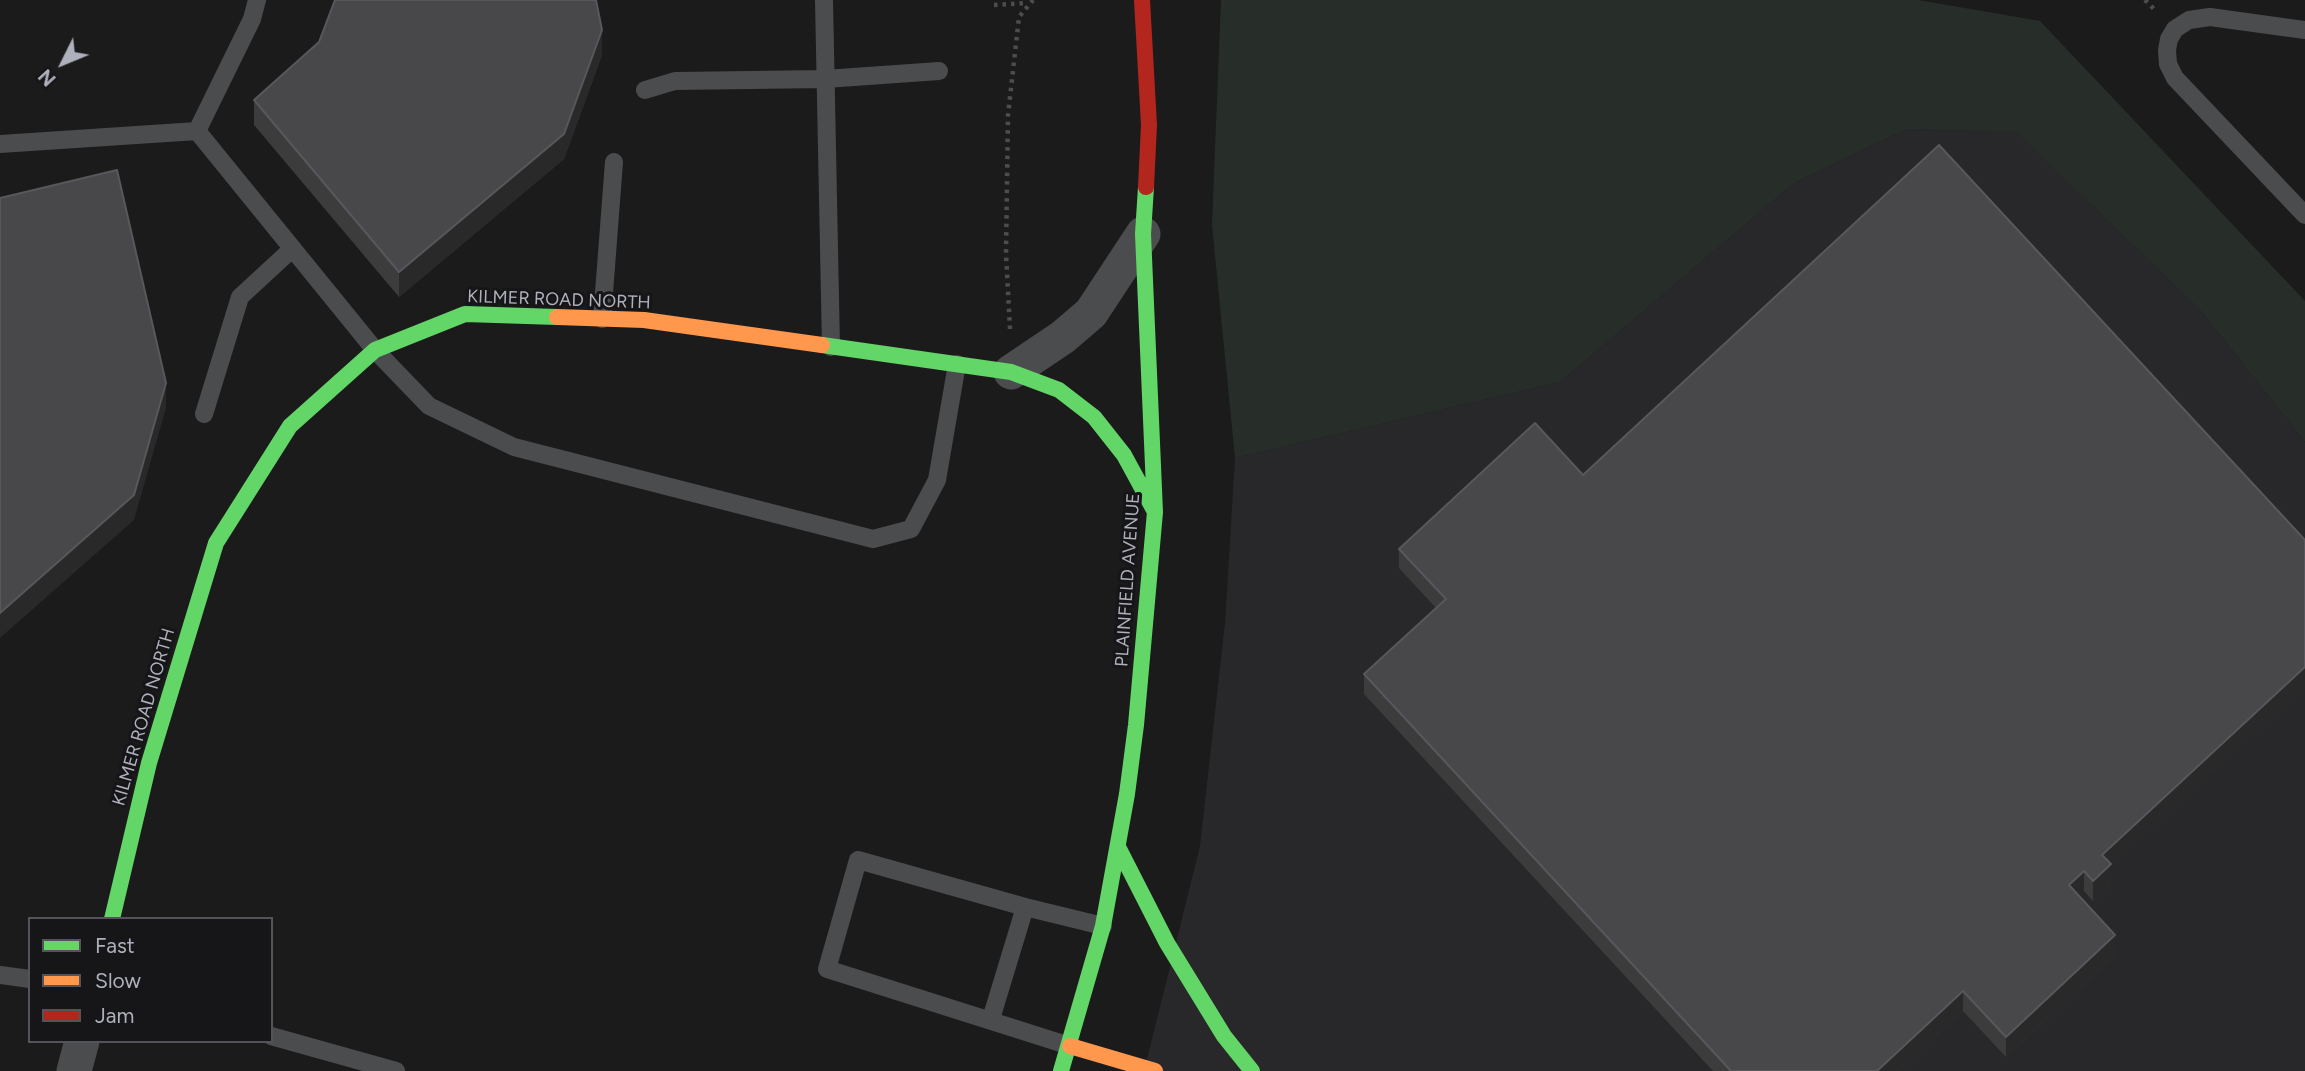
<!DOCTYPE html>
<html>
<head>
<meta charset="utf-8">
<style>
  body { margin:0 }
  #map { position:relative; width:2305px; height:1071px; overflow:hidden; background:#1b1b1c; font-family:Figtree,sans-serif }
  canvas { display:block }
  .legend { position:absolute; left:28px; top:917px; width:245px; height:126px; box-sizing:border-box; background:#161518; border:2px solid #535359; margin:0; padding:9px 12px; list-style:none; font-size:21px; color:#aeb0bb }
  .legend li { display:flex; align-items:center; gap:14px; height:35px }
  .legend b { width:35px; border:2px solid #535359 }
  .north { position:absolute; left:28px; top:28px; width:70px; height:70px; -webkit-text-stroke:5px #161518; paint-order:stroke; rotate:227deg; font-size:19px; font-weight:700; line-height:28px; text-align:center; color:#aeb0bb }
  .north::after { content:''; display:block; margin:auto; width:24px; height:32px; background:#aeb0bb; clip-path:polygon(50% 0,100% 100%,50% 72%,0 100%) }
</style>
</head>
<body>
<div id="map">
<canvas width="2305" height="1071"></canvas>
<ul class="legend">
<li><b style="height:9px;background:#63d668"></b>Fast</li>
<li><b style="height:9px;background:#ff974d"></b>Slow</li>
<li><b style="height:9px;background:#b3261e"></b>Jam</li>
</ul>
<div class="north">N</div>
</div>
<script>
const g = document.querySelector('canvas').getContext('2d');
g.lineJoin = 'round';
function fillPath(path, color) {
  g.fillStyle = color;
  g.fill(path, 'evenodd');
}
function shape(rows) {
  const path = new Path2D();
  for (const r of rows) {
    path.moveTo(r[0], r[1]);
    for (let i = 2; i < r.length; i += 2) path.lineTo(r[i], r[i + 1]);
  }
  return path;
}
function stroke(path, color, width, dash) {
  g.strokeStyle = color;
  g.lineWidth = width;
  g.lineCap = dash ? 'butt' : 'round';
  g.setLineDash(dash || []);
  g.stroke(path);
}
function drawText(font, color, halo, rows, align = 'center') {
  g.font = font + ' Figtree,sans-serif';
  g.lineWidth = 6;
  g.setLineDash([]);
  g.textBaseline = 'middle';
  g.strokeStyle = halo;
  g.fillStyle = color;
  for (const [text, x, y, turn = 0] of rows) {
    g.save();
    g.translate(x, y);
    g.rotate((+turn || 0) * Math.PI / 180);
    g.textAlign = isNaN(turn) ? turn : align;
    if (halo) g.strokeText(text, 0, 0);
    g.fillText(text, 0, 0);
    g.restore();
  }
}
const built = shape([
  [1907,129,2016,130,2202,312,2305,442,2305,1071,1144,1071,1200,846,1225,623,1235,458,1560,382,1794,183]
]);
const green = shape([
  [1221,0,1918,0,2040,21,2305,301,2305,442,2202,312,2016,131,1907,129,1794,183,1560,382,1235,458,1212,225]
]);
const path = shape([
  [2145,0,2156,11],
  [994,5,1028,3],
  [1010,329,1006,254,1008,115,1019,17,1033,0]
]);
const lane = shape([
  [824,0,831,347],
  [2305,30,2210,17,2189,20,2175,29,2169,39,2167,50,2168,64,2175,78,2305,215],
  [645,90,675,81,825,79,939,71],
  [197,131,252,19,257,0],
  [0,144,197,131,375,350,429,406,514,447,873,539,911,529,937,480,957,364],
  [602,319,614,162],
  [204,414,240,297,292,249],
  [0,975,30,979],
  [991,1019,1025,907],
  [271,1036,396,1071],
  [1070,1046,827,969,858,860,1025,907,1103,926]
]);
const street = shape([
  [1011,372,1063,337,1091,313,1143,234],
  [74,1071,82,1041]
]);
const fast = shape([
  [822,345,1011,372,1059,390,1094,417,1124,455,1155,512],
  [1118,847,1167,943,1224,1036,1252,1071],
  [112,919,149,763,216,543,290,426,375,350,465,314,557,317],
  [1061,1071,1103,926,1127,794,1136,725,1155,512,1143,234,1146,187]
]);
const slow = shape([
  [557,317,644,320,822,345],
  [1070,1046,1155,1071]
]);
const jam = shape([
  [1142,0,1149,125,1146,187]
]);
const wall = shape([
  [602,55,564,159,399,297,254,125,254,100],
  [1583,475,2111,866,2111,884,2093,901,2084,891,2079,895,2115,955,2006,1057,1963,1011,1898,1071,1713,1071,1364,694,1364,674,1436,608,1399,568,1399,549]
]);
const shadedWall = shape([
  [602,30,602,55,564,159,399,297,399,272],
  [166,383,166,408,134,520,0,638,0,613],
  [2305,667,2305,687,2111,866,2111,884,2093,901,2093,881,2102,855],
  [2084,871,2084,891,2069,904,2069,885],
  [2115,935,2115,955,2006,1057,2006,1037],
  [1963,991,1963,1011,1898,1071,1877,1071]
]);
const building = shape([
  [335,0,596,0,602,30,564,134,399,272,254,100,319,42,335,0],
  [1939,145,2305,540,2305,667,2102,855,2111,864,2093,881,2084,871,2069,885,2115,935,2006,1037,1963,991,1877,1071,1731,1071,1364,674,1446,599,1399,549,1535,423,1583,475,1939,145],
  [117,170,166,383,134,495,0,613,0,198,117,170]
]);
const streetNames = [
  ["KILMER ROAD NORTH",559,300,2],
  ["PLAINFIELD AVENUE",1128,580,-86],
  ["KILMER ROAD NORTH",144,717,-74]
];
fillPath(built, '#28282a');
fillPath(green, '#272e29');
stroke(path, '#4d4d50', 4.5, [3.5, 5]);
stroke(lane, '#4b4c4e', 18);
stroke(street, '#4b4c4e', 35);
stroke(fast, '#63d668', 16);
stroke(slow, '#ff974d', 16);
stroke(jam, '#b3261e', 16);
fillPath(wall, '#3c3c3d');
fillPath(shadedWall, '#29292a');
fillPath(building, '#48484b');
stroke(building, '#58585c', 2);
drawText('18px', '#aeb0bb', '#161518', streetNames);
</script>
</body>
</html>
